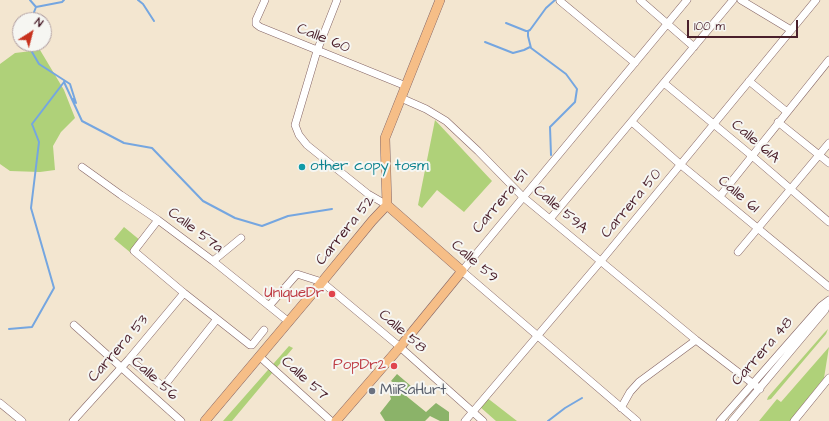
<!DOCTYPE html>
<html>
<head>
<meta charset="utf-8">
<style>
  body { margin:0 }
  #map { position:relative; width:829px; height:421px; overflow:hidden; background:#f3e6d0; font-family:"Architects Daughter",sans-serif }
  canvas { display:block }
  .north { position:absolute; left:12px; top:12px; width:40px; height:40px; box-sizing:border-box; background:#f6f6f2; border:1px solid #b1a0a2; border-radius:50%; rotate:36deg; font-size:11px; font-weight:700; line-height:16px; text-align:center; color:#4a1f2b }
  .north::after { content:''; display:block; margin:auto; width:14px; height:18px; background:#c8321e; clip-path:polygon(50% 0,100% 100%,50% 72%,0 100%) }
  .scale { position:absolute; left:687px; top:20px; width:111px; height:18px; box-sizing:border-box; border:2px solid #4a1f2b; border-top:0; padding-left:5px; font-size:12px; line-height:14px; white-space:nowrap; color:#4a1f2b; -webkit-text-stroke:3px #f6f6f2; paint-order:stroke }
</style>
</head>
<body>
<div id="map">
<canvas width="829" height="421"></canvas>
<div class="north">N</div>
<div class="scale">100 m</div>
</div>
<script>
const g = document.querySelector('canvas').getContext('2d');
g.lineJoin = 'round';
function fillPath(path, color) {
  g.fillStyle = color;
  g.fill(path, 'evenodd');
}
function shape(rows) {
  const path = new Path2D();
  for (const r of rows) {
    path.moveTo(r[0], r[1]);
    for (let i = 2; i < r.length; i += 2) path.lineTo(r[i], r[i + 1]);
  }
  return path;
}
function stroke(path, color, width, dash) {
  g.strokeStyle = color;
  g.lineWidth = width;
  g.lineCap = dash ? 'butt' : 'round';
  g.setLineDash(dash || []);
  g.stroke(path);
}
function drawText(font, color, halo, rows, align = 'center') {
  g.font = font + ' "Architects Daughter",sans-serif';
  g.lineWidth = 4;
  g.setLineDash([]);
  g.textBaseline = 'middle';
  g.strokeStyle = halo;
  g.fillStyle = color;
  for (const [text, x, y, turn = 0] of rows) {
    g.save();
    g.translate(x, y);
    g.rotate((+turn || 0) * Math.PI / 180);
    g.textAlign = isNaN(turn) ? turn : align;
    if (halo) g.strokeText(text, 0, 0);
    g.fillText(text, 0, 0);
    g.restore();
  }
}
const green = shape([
  [40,50,64,90,75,118,61,132,53,146,55,170,40,172,10,171,0,164,0,64,15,53],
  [435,120,492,181,464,212,437,190,422,208,418,205],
  [124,227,141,241,131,253,114,239],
  [828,329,826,334,771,399,767,400,768,397,824,333],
  [289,346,293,348,232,421,223,421],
  [829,347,824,378,795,414,791,421,759,421,777,399,781,402],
  [486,397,517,421,496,421,479,406]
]);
const forest = shape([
  [397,374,411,386,405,395,426,412,436,403,449,412,449,421,440,421,430,416,425,421,385,421,380,413,391,399,390,396,398,386,391,381]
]);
const stream = shape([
  [30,0,36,7],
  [138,0,143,4,154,21],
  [36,7,62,2,64,0],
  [31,20,36,7],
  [506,23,526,31,528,31],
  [485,42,513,53,524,50,530,47],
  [31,44,32,52,39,64,70,84,76,103,73,99],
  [64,82,82,121,124,143,152,148,203,201,235,218,262,226,288,216,332,209],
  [551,155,550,127,575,102,577,89,566,74,531,48,528,36,528,31,530,30,546,8,555,0],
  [9,329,32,327,54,288,31,208,39,142,32,124,64,82],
  [548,421,565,408,582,398]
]);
const minor = shape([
  [265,0,256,20,256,24,260,27,406,86],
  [337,0,317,51,295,125,299,135,307,145,368,194,387,205],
  [640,0,694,47],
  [741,0,791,30],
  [560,1,635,63],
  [749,81,787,112],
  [664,83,751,155,829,222],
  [401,98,426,109,446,121,478,151,523,197,696,340,760,389],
  [632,122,681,165,829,287],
  [778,122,829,163],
  [82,167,121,195,158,220,213,261,289,322],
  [720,196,829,60],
  [550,219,733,0],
  [158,220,134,251,184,293,250,345,252,345,264,330],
  [738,252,829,143],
  [213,261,241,238],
  [269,306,297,274,322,282,400,347,483,421],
  [74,325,181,421],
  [259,356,331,421],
  [129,359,161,385,164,386,217,319],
  [0,403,22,421],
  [621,408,630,392,639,382,696,340],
  [73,421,129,359,184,293],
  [465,421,601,261,816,0],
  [637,421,462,271,687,0],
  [720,421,821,306,829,300],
  [732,421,825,310,828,302],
  [794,421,829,378]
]);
const major = shape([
  [205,421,322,282,372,221,387,205,385,138,440,0],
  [336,421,400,347,462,271,387,205]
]);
const markers = [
  [302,167,4,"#0f9aa8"],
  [332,294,4,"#e0444e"],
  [394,366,4,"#e0444e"],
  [372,391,4,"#6b7280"]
];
const streetNames = [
  ["Calle 60",323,39,22],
  ["Calle 61A",755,142,40],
  ["Calle 61",738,195,40],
  ["Carrera 51",501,202,-50],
  ["Carrera 50",632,204,-50],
  ["Calle 59A",560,210,40],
  ["Calle 57a",195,231,37],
  ["Carrera 52",346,231,-51],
  ["Calle 59",474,262,41],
  ["Calle 58",402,332,41],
  ["Carrera 53",119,349,-49],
  ["Carrera 48",763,352,-49],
  ["Calle 56",154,379,42],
  ["Calle 57",304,379,42]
];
const cultureNames = [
  ["other copy tosm",310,167]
];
const healthNames = [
  ["UniqueDr",324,294],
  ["PopDr2",386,366]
];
const worshipNames = [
  ["MiiRaHurt",380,391]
];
fillPath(green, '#afd179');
fillPath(forest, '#8bb369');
stroke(stream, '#75a6e0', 2);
stroke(minor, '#856565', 8);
stroke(major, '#856565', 10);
stroke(minor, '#fff', 7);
stroke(major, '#f6be87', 9);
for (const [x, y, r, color] of markers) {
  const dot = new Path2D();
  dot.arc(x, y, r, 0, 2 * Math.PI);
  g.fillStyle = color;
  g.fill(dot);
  stroke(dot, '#f6f6f2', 1.5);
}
drawText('15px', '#4a1f2b', '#f6f6f2', streetNames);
drawText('15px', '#0d838f', '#f6f6f2', cultureNames, 'left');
drawText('15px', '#be3a42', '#f6f6f2', healthNames, 'right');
drawText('15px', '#5b616d', '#f6f6f2', worshipNames, 'left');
</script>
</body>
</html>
